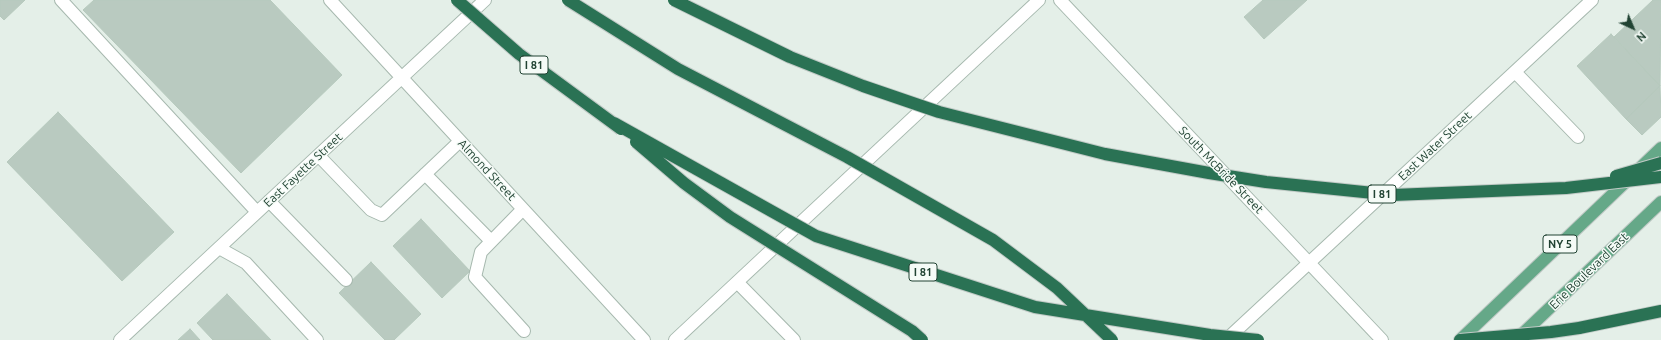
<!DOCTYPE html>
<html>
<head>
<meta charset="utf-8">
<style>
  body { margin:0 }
  #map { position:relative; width:1661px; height:340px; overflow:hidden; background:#e4efe8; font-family:Ubuntu,sans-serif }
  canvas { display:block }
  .north { position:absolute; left:1613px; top:8px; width:40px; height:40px; -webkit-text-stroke:3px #f5fbf7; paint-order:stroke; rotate:136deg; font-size:11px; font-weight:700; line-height:16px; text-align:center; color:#214333 }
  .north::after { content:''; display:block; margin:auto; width:14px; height:18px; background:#214333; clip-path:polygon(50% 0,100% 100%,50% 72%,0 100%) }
</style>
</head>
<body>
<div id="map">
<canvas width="1661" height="340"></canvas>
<div class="north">N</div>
</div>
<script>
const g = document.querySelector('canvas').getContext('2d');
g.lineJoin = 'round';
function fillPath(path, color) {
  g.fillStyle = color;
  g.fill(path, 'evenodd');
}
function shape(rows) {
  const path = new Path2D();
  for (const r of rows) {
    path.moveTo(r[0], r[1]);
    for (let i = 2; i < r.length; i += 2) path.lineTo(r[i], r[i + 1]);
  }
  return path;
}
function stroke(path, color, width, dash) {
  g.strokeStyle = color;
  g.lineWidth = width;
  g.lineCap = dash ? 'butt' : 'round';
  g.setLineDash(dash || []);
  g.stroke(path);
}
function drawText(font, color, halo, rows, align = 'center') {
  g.font = font + ' Ubuntu,sans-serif';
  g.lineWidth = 3;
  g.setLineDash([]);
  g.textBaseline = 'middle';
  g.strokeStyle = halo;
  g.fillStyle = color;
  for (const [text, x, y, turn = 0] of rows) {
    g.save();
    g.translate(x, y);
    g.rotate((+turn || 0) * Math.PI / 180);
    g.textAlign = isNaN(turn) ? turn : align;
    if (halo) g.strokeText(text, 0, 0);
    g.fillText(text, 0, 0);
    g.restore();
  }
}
const building = shape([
  [0,0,25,0,4,20,0,16,0,0],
  [94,0,270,0,342,75,241,173,83,10,94,0],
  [1263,0,1307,0,1264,39,1244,17,1263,0],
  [1653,0,1661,0,1660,86,1614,37,1653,0],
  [1611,34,1660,86,1626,119,1577,66,1611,34],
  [1660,86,1661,117,1642,135,1626,119,1660,86],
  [58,112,174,232,122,281,7,162,58,112],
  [421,219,470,271,442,298,393,246,421,219],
  [371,262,421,314,394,340,385,340,339,293,371,262],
  [227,294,271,340,213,340,197,323,227,294],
  [190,329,200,340,178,340,190,329]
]);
const minor = shape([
  [61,0,257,212],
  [330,0,644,340],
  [1060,0,1382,340],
  [1515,72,1578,137],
  [319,156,371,210,382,215,460,141],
  [425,174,491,241],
  [269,201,346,280],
  [523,209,481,252,475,277,524,331],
  [219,248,246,263,317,340],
  [737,282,794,340],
  [120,340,485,0],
  [675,340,1039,0],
  [1226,340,1592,0]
]);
const major = shape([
  [1517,339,1661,202],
  [1460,340,1661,148]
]);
const highway = shape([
  [1579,328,1661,311]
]);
const highwayBridge = shape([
  [457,0,519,54,621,129],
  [568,0,678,69,847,157,993,240,1057,288,1112,340],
  [674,0,790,57,863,86,939,112,1105,154,1209,173,1266,182,1393,195,1566,188,1661,177],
  [614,123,816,236,1035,307,1210,335,1258,340],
  [636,142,684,183,730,217,912,331,922,340],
  [1616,176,1661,163],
  [1460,340,1551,332,1579,328]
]);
const shields = [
  [534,65,28],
  [1382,194,28],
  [1560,244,34],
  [923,272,28]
];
const shieldNames = [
  ["I 81",534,65],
  ["I 81",1382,194],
  ["NY 5",1560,244],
  ["I 81",923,272]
];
const streetNames = [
  ["East Water Street",1435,146,-43],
  ["East Fayette Street",303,170,-43],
  ["Almond Street",487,170,47],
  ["South McBride Street",1221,170,46],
  ["Erie Boulevard East",1589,271,-44]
];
fillPath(building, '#b9cac0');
stroke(building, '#b6c9bd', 1);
stroke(minor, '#a6b8ae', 14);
stroke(major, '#c1cac6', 14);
stroke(highway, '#c1cac6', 14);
stroke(minor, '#fff', 12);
stroke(major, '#65a888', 12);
stroke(highway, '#2a7254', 12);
stroke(highwayBridge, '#c1cac6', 14, []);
stroke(highwayBridge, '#2a7254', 12);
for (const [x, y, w] of shields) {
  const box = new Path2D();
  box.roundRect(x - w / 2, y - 9, w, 18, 3);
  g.fillStyle = '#f5fbf7';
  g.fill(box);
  stroke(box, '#214333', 1);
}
drawText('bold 11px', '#214333', null, shieldNames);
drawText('12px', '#214333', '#f5fbf7', streetNames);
</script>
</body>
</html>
